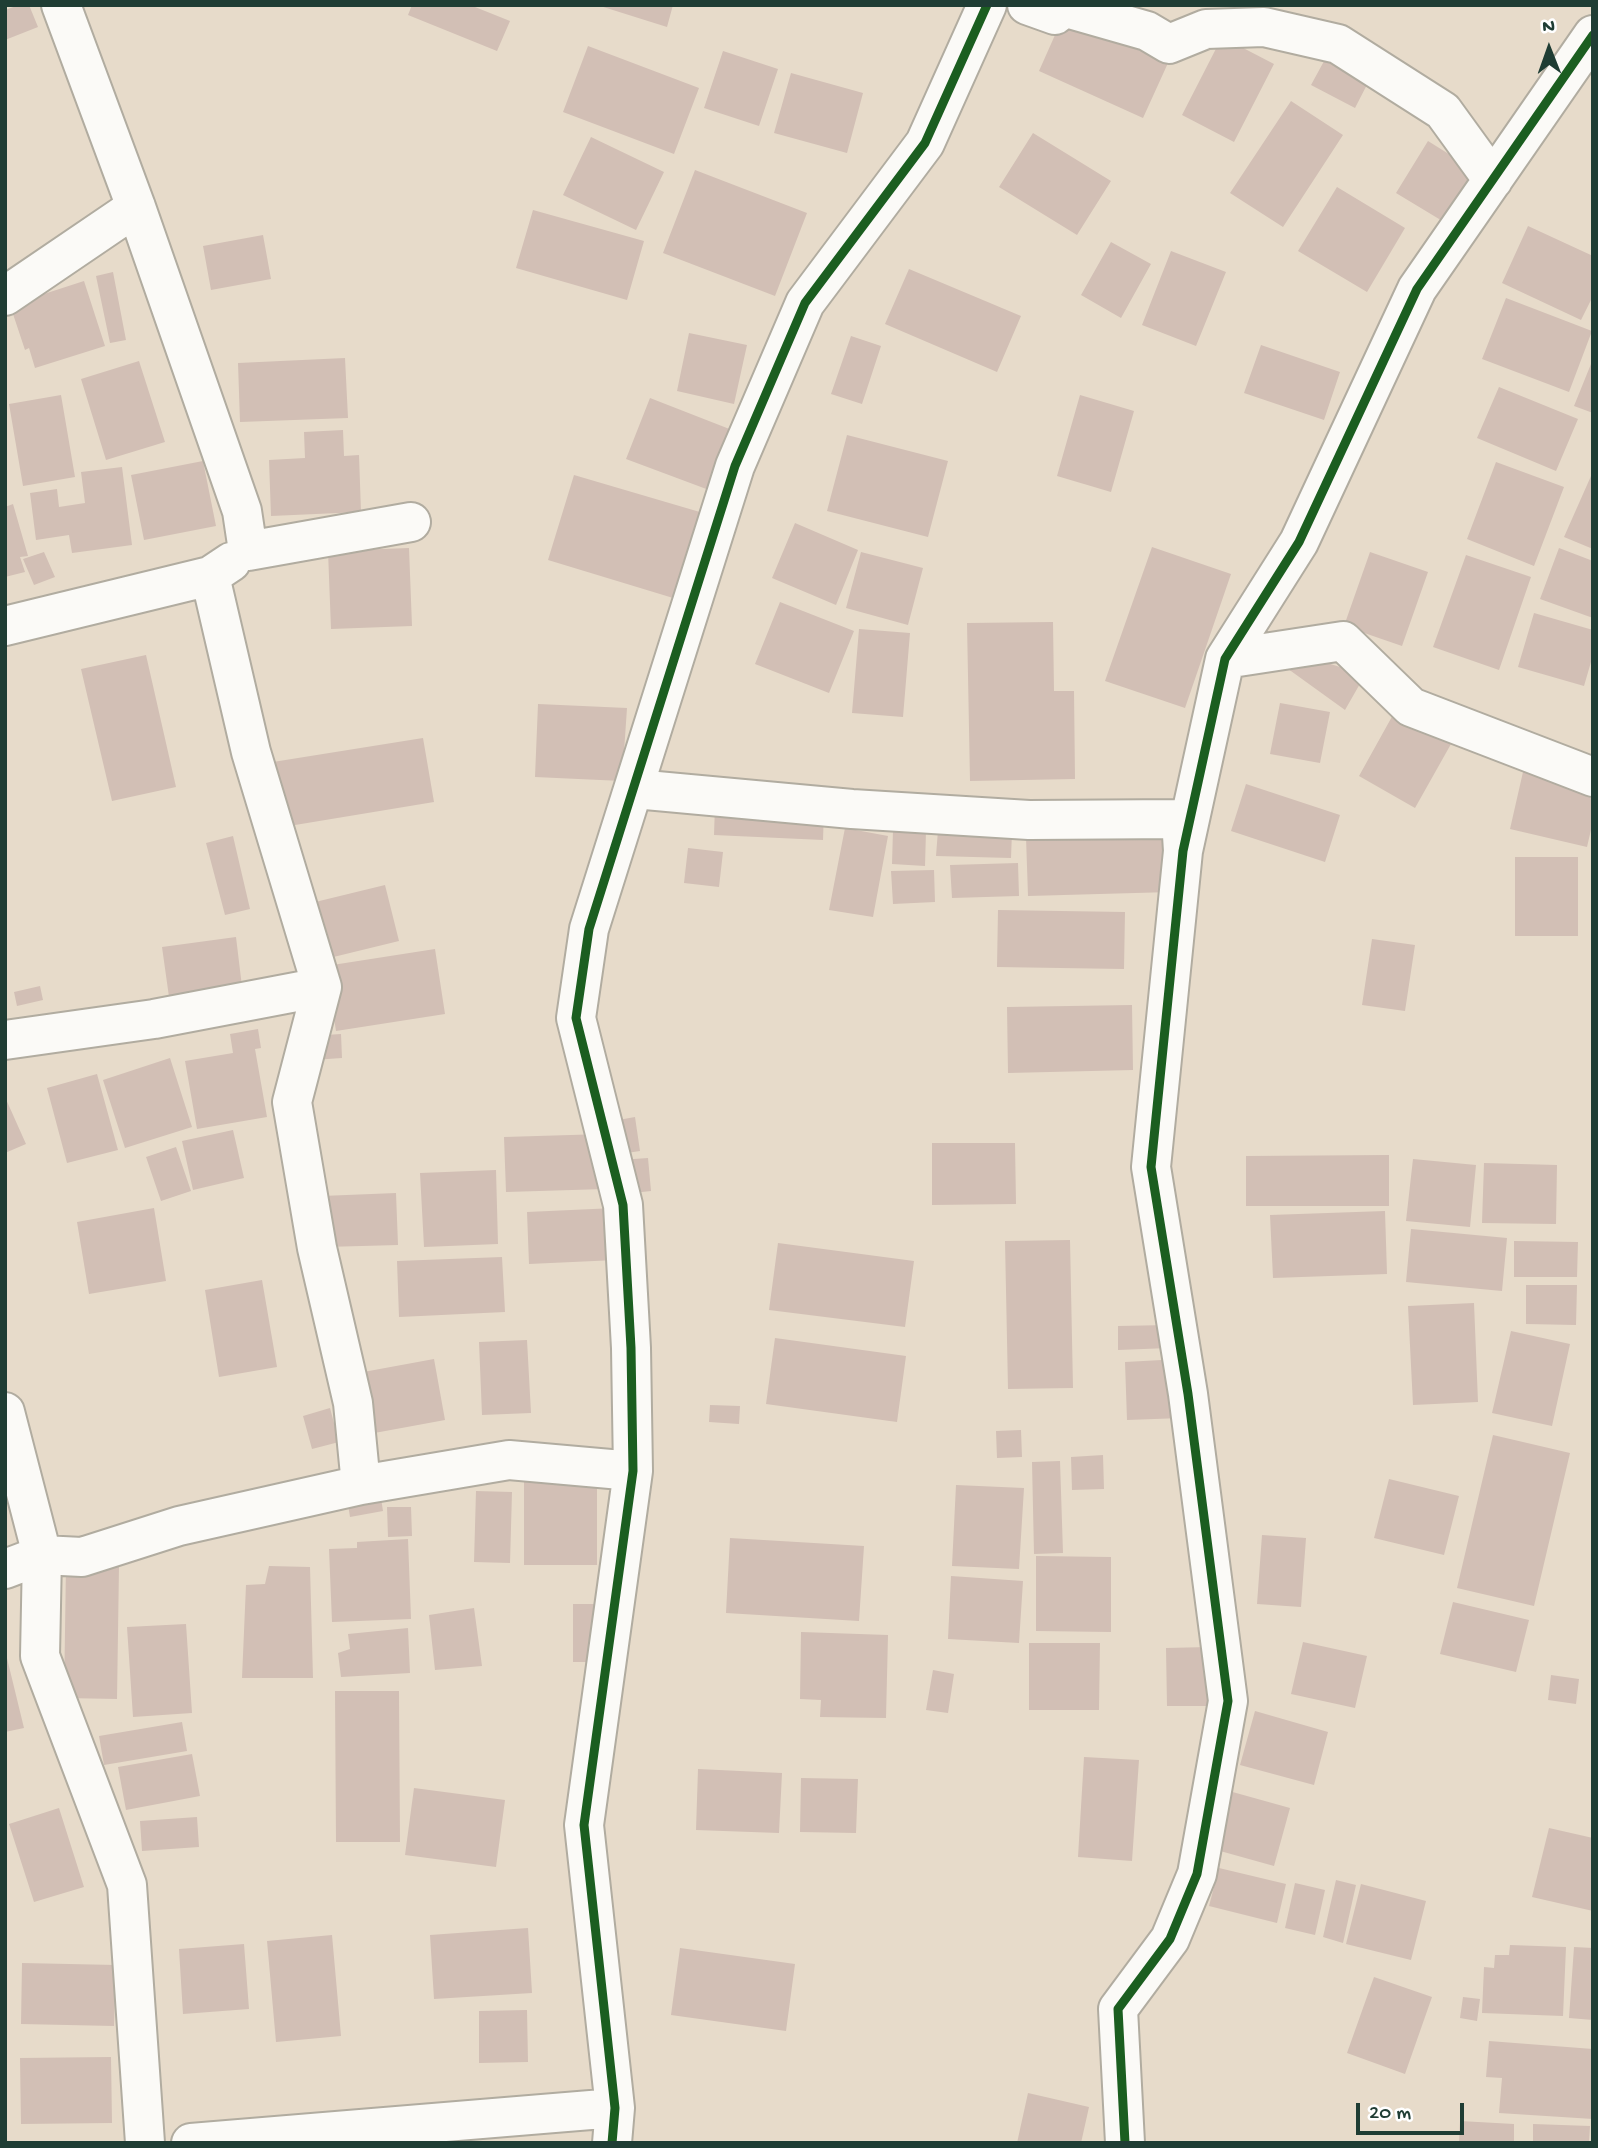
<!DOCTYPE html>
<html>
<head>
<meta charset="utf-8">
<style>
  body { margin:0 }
  #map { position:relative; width:1598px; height:2148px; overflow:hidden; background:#e7dbca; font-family:"Gochi Hand",sans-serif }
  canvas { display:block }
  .frame { position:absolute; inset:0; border:7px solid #1f3d34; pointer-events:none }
  .north { position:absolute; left:1514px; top:14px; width:70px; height:70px; -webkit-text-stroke:5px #fff; paint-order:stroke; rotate:359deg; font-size:19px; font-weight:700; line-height:28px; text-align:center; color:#1f3d34 }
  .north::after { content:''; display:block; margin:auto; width:24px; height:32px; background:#1f3d34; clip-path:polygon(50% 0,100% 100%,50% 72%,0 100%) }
  .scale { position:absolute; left:1356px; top:2103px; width:108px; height:32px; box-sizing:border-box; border:4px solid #1f3d34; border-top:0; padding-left:9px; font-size:21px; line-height:24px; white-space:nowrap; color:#1f3d34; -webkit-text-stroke:5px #fff; paint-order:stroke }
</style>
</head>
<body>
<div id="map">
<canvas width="1598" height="2148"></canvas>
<div class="frame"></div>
<div class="north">N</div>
<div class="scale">20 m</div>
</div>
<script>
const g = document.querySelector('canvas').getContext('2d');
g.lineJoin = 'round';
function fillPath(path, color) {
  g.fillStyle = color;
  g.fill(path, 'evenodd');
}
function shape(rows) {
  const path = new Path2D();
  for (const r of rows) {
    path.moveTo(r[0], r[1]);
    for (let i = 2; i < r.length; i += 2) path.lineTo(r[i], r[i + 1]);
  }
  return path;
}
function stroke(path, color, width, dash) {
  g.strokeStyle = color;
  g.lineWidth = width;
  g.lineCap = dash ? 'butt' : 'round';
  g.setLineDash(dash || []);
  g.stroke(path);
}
const building = shape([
  [19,5,29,5,38,27,5,40,5,10],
  [412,5,470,5,510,21,497,51,408,15],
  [597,5,673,5,667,27],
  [1063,17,1168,63,1143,118,1039,71],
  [1222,37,1274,64,1234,142,1182,115],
  [588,46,699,88,674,154,563,112],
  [723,51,778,69,759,126,704,108],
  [1329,52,1372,75,1355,108,1311,85],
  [791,73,863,93,847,153,774,133],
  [1291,101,1343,135,1283,227,1230,193],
  [1033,133,1111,181,1077,235,999,187],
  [591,137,664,172,636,230,563,195],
  [1428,141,1476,171,1444,222,1396,193],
  [695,170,807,213,775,296,663,253],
  [1337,187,1405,228,1367,292,1298,251],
  [533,210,644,241,627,300,516,268],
  [1528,226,1593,256,1593,296,1581,320,1502,283],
  [263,235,271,279,211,290,203,246],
  [1111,242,1151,264,1121,318,1081,295],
  [1171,251,1226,272,1196,346,1142,325],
  [909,269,1021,316,997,372,885,324],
  [113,272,126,340,110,343,96,276],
  [84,281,105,346,35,368,29,348,25,350,10,305],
  [1506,298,1592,331,1569,392,1482,359],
  [689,333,747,345,734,404,677,391],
  [851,336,881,346,862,404,831,394],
  [1261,345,1340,372,1324,420,1244,393],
  [345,358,348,418,240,422,238,363],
  [1593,359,1593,413,1574,406],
  [139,361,165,442,106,460,81,379],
  [1499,387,1578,419,1556,471,1477,438],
  [61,395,75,477,23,486,9,404],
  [1080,395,1134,411,1111,492,1057,476],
  [650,398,732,430,709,490,626,459],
  [343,430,344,456,359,455,361,512,271,516,269,460,305,458,304,432],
  [847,435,948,461,928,537,827,511],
  [203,461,216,526,144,540,131,475],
  [1496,462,1564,487,1534,566,1467,539],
  [122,467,132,545,72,553,69,535,36,540,30,493,57,489,59,507,85,503,81,472],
  [574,475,710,515,683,601,548,560],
  [1591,476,1593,477,1593,549,1564,537],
  [13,504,28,556,20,557,25,572,5,577,5,507],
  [795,523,858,550,836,605,772,578],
  [1152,547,1231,574,1185,708,1105,681],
  [409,548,412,626,331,629,328,551],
  [1559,548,1593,561,1593,618,1540,599],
  [44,552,55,577,34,585,23,559],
  [861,552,923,568,908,625,846,608],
  [1370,552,1428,572,1402,646,1344,626],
  [1466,555,1531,577,1499,670,1433,647],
  [780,602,854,631,829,693,755,664],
  [1534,613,1593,630,1593,655,1584,686,1518,667],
  [1053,622,1054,691,1074,691,1075,779,970,781,967,623],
  [859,629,910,633,903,717,852,713],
  [1296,653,1365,675,1345,710,1284,666],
  [146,655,176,787,112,801,81,669],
  [1280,703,1330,712,1320,763,1270,754],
  [538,704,627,708,622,781,535,777],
  [1394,713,1451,744,1415,808,1359,776],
  [423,738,434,802,283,827,273,762],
  [1523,772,1593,788,1593,821,1587,847,1510,829],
  [1246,784,1340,815,1325,862,1231,831],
  [715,805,824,809,823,840,714,835],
  [845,828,888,836,873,917,829,910],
  [893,830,926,831,925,866,892,864],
  [938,830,1012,832,1011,858,936,856],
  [1169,834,1171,892,1028,896,1026,837],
  [233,836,250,909,225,915,206,843],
  [688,848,723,852,719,887,684,883],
  [1515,857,1578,857,1578,936,1515,936],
  [1018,863,1019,896,952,898,950,865],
  [934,870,935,902,893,904,891,871],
  [385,885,399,941,317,961,303,905],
  [998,910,1125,912,1124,969,997,967],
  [236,937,243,995,170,1004,162,947],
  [1372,939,1415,945,1405,1011,1362,1005],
  [435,949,445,1014,336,1031,326,966],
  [40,986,43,1000,17,1006,14,992],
  [1132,1005,1133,1070,1008,1073,1007,1007],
  [258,1029,261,1048,255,1049,267,1117,197,1129,185,1061,233,1053,230,1034],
  [341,1034,342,1058,313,1060,311,1036],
  [170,1058,192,1127,125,1148,103,1080],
  [97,1074,118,1150,67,1163,47,1088],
  [5,1097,26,1144,5,1153],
  [635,1117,640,1151,613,1155,607,1122],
  [233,1130,244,1178,193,1190,182,1141],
  [604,1134,605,1189,506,1192,504,1137],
  [932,1143,1015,1143,1016,1204,932,1205],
  [176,1147,191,1191,161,1201,146,1157],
  [1389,1155,1389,1206,1246,1206,1246,1156],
  [648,1158,651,1191,623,1194,620,1160],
  [1413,1159,1476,1165,1470,1227,1406,1221],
  [1484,1163,1557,1165,1556,1224,1482,1223],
  [496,1170,498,1244,424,1247,420,1173],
  [396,1193,398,1245,325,1247,322,1196],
  [154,1208,166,1281,89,1294,77,1222],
  [615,1208,616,1260,529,1264,527,1212],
  [1385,1211,1387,1274,1273,1278,1270,1215],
  [1411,1229,1507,1238,1502,1291,1406,1282],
  [1070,1240,1073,1388,1008,1389,1005,1241],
  [1514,1241,1578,1242,1577,1277,1514,1277],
  [778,1243,914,1261,905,1327,769,1310],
  [502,1257,505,1312,399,1317,397,1261],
  [262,1280,277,1367,219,1377,205,1290],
  [1526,1285,1577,1285,1576,1325,1526,1324],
  [1474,1303,1478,1402,1413,1405,1408,1306],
  [1168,1325,1169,1348,1118,1350,1118,1326],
  [1511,1331,1570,1344,1552,1426,1492,1413],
  [775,1338,906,1356,897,1422,766,1404],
  [527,1340,531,1413,482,1415,479,1342],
  [434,1359,445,1420,369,1434,358,1373],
  [1180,1359,1182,1418,1127,1420,1125,1362],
  [710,1405,740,1406,739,1424,709,1422],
  [330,1408,339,1442,312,1449,303,1416],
  [1021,1430,1022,1457,997,1458,996,1431],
  [1493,1435,1570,1453,1534,1606,1457,1588],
  [1103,1455,1104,1489,1072,1490,1071,1457],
  [1060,1461,1063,1553,1034,1554,1032,1462],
  [1389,1479,1459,1496,1444,1555,1374,1538],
  [524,1481,597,1482,597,1565,524,1565],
  [956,1485,1024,1488,1019,1569,952,1566],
  [476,1491,512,1492,510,1563,474,1562],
  [380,1492,383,1511,350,1517,347,1498],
  [387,1507,411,1507,412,1536,388,1537],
  [1262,1535,1306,1538,1301,1607,1257,1604],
  [730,1538,864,1546,859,1621,726,1613],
  [408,1539,411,1619,332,1622,329,1549,357,1548,357,1542],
  [1036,1556,1111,1557,1111,1632,1036,1631],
  [66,1565,119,1566,117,1699,64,1698],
  [269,1566,310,1567,313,1678,242,1678,246,1585,265,1584],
  [951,1576,1023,1581,1019,1643,948,1639],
  [1453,1602,1529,1620,1516,1672,1440,1654],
  [573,1604,603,1604,603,1662,573,1662],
  [474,1608,482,1666,435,1670,429,1615],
  [186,1624,192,1713,133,1717,127,1627],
  [408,1628,410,1673,341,1677,338,1653,350,1649,348,1634],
  [801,1632,888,1635,886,1718,820,1717,821,1700,800,1699],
  [1303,1642,1367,1656,1355,1708,1291,1694],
  [1029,1643,1100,1643,1099,1710,1029,1710],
  [1209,1647,1210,1706,1167,1706,1166,1648],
  [5,1650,24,1728,5,1732],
  [933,1670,954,1674,948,1713,926,1710],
  [1551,1675,1579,1679,1576,1704,1548,1700],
  [335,1691,399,1691,400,1842,336,1842],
  [1255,1711,1328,1732,1314,1785,1240,1765],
  [182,1722,187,1751,104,1765,99,1736],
  [192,1754,200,1796,126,1810,118,1767],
  [1084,1757,1139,1760,1132,1861,1078,1857],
  [698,1769,782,1773,779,1833,696,1830],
  [801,1778,858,1779,856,1833,800,1832],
  [414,1788,505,1800,496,1867,405,1855],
  [1229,1791,1290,1808,1274,1866,1213,1849],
  [59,1808,84,1887,34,1902,9,1824],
  [197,1817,199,1847,142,1851,140,1821],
  [1549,1828,1593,1838,1593,1911,1532,1897],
  [1219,1868,1286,1884,1277,1923,1209,1906],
  [1336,1880,1356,1885,1343,1943,1323,1937],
  [1295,1883,1325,1890,1315,1935,1285,1928],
  [1361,1884,1426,1901,1411,1960,1346,1944],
  [528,1928,532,1993,434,1999,430,1935],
  [332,1935,341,2036,276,2042,267,1941],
  [244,1944,249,2009,183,2014,179,1949],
  [1510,1945,1566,1947,1563,2016,1482,2013,1484,1967,1494,1968,1495,1955,1509,1955],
  [1574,1947,1593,1948,1593,2020,1569,2018],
  [680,1948,795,1964,786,2031,671,2015],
  [22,1963,116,1965,114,2026,21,2024],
  [1374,1977,1432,1997,1405,2074,1347,2053],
  [1463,1997,1480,1999,1477,2021,1460,2018],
  [527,2010,528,2062,479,2063,479,2011],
  [1489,2041,1593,2049,1593,2119,1499,2113,1502,2078,1486,2077],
  [111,2057,112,2123,21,2124,20,2058],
  [1028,2093,1089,2107,1081,2143,1017,2143],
  [1460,2121,1514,2124,1514,2143,1459,2143],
  [1533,2124,1590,2126,1589,2143,1533,2143]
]);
const minor = shape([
  [61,5,136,207,242,511,248,551,411,522],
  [1027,5,1055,15,1063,7,1147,31,1169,44,1206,29,1264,27,1338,44,1443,111,1493,180],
  [5,296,136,207],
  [210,576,251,752,322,987,292,1102,317,1248,353,1403,361,1485],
  [5,626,210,576,231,562],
  [1225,659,1343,641,1411,707,1593,777],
  [635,789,852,809,1029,820,1181,819,1183,851],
  [5,1040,154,1019,322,987],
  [5,1412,42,1555,40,1656,127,1885,145,2143],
  [5,1569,42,1555,82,1557,179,1526,361,1485,509,1460,633,1471],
  [191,2143,615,2108],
  [612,2143,615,2108,584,1825,633,1471,631,1348,623,1205,576,1018,589,929,735,466,805,303,925,143,987,5],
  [1125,2143,1118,2009,1170,1939,1197,1874,1228,1701,1188,1394,1151,1167,1183,851,1225,659,1299,542,1417,289,1593,35]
]);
const cycleway = shape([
  [612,2143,615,2108,584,1825,633,1471,631,1348,623,1205,576,1018,589,929,735,466,805,303,925,143,987,5],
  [1125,2143,1118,2009,1170,1939,1197,1874,1228,1701,1188,1394,1151,1167,1183,851,1225,659,1299,542,1417,289,1593,35]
]);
fillPath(building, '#d2bfb5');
stroke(minor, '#b1aca0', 42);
stroke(minor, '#fbfaf7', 38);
stroke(cycleway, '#1b5e20', 9);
</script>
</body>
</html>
